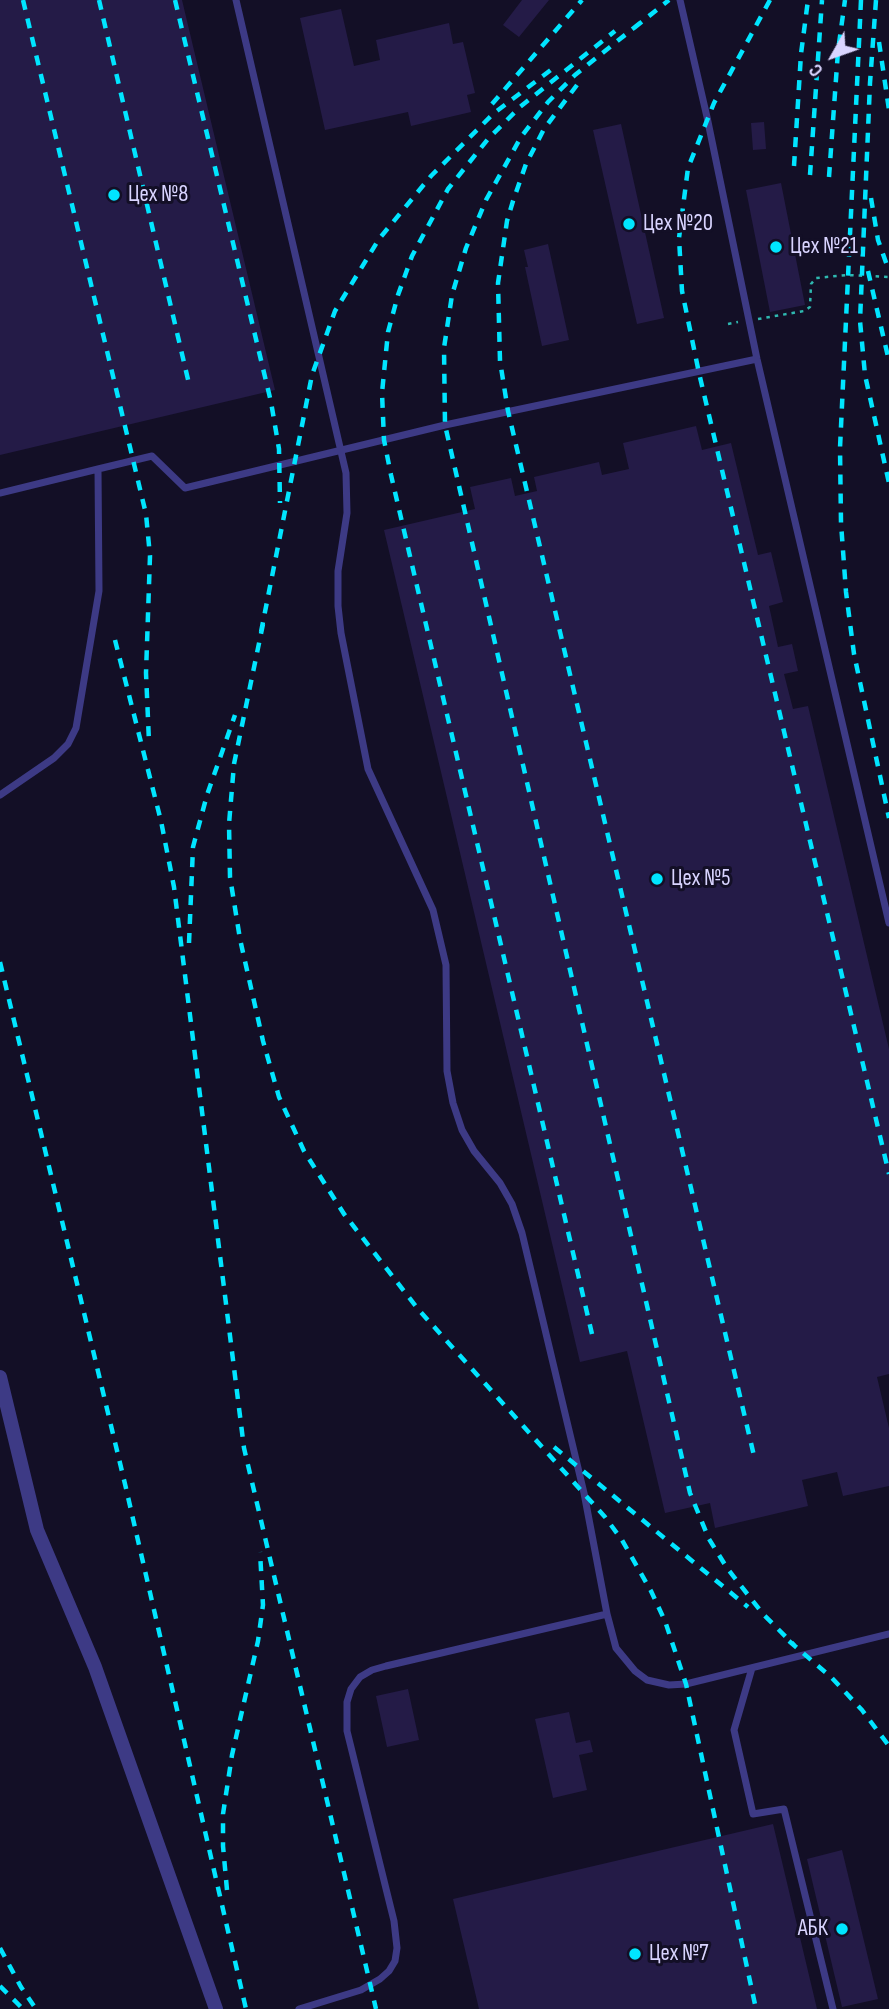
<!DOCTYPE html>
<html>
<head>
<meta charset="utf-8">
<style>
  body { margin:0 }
  #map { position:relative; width:889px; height:2009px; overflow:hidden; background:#130f26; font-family:"Sofia Sans Condensed",sans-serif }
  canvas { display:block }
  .north { position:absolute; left:798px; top:21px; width:70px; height:70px; -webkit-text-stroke:5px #130f26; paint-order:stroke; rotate:230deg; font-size:19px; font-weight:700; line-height:28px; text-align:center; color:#d9d4ff }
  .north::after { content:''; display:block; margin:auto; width:24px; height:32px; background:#d9d4ff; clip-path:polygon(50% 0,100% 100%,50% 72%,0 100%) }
</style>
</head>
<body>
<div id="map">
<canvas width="889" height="2009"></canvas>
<div class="north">С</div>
</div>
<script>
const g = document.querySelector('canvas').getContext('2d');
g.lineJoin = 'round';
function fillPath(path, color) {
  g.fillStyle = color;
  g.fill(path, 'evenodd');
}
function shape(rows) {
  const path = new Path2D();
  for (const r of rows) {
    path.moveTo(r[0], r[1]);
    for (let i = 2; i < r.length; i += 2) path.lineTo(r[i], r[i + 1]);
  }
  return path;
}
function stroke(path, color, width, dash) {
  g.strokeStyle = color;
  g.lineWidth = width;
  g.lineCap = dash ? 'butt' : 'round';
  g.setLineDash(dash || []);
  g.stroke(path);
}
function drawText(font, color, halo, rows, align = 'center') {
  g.font = font + ' "Sofia Sans Condensed",sans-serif';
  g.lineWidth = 6;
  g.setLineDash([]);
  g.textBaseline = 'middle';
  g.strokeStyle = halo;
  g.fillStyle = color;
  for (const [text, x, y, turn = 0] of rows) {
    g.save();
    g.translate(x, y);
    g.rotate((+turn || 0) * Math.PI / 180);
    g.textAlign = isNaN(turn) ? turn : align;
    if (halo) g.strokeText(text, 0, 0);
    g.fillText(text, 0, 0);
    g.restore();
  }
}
const building = shape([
  [0,0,182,0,275,390,0,455],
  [522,0,549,0,519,37,503,25],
  [341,9,354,66,380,60,376,40,449,23,453,44,463,42,475,93,467,95,471,112,411,126,408,112,325,130,300,18],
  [764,122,766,149,753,150,751,123],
  [621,124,664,318,637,324,593,130],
  [781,183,805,305,770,312,746,190],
  [548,244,569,340,542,346,525,267,528,267,524,250],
  [696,426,702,450,731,443,758,555,771,552,783,602,769,606,778,647,792,644,798,671,784,674,793,709,808,706,889,1049,889,1374,877,1377,889,1428,889,1486,843,1496,837,1472,802,1480,808,1506,715,1528,710,1503,665,1513,627,1351,580,1362,384,530,475,509,470,487,511,478,515,496,537,491,534,477,599,462,602,475,629,469,623,443],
  [408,1689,419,1740,387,1747,376,1696],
  [569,1712,576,1743,590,1740,593,1752,579,1755,587,1790,553,1798,535,1719],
  [773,1824,817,2009,479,2009,453,1899],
  [842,1850,878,1999,842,2007,807,1859]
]);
const path = shape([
  [758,319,804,311,810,307,811,284,816,278,847,275,889,277],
  [728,324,738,322]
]);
const service = shape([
  [236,0,346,473,347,513,338,571,338,606,341,633,368,769,433,910,446,965,447,1071,453,1103,462,1130,474,1151,500,1183,512,1204,522,1233,584,1493,607,1614,616,1648,635,1671,647,1680,669,1685,686,1684,889,1634],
  [680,0,707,117,757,359,889,923],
  [0,493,98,469],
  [0,795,54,758,68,744,76,728,99,591,98,469,152,456,185,488,445,425,757,359],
  [752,1668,734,1730,753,1814,784,1809,833,2009],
  [299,2009,361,1990,380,1979,389,1971,395,1961,397,1948,394,1921,347,1731,347,1702,351,1689,360,1677,372,1670,386,1666,607,1614]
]);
const minor = shape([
  [0,1377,37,1530,95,1667,216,2009]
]);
const rail = shape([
  [23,0,146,514,150,556,146,673,149,742],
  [99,0,190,388],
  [175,0,271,402,279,449,280,503],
  [770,0,714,103,688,168,679,238,682,291,699,373,889,1174],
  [861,0,840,448,841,523,846,592,854,654,889,818],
  [876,0,870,83,860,321,865,375,889,483],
  [640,23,575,75,548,102,521,137,486,200,466,248,452,295,444,348,445,425,690,1493,709,1539,727,1568,763,1614,795,1646],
  [634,28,669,0],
  [879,42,889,110],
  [577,85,544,129,526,164,513,201,507,221,498,283,500,361,508,411,755,1460],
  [492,104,582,0],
  [794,166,801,54,808,0],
  [810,175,822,0],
  [829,177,838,51,845,0],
  [871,198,878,240,889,271],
  [868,271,889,361],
  [263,624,234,764,229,824,230,877,240,939,263,1041,279,1097,304,1151,344,1214,418,1309,605,1517,622,1540,651,1591,665,1621,686,1684,756,2009],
  [261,632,312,375,335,311,379,239,431,176,493,114,552,69],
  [115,640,161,821,174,887,244,1448,376,2009],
  [189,943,193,847,207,795,235,715],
  [0,962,125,1484,246,2009],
  [592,1334,391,475,384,440,382,393,388,332,398,295,412,256,448,189,488,139,520,107,615,31],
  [554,1447,748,1607],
  [789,1641,832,1678,862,1710,889,1746],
  [227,1890,223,1846,223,1814,232,1755,258,1641,263,1605,260,1552],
  [0,1948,21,1987,36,2009],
  [0,1986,23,2009]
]);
const markers = [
  [114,195,7,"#00e5ff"],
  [629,224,7,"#00e5ff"],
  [776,247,7,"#00e5ff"],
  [657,879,7,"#00e5ff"],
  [842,1929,7,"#00e5ff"],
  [635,1954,7,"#00e5ff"]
];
const poiNames = [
  ["Цех №8",128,195],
  ["Цех №20",643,224],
  ["Цех №21",790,247],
  ["Цех №5",671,879],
  ["АБК",828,1929,"right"],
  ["Цех №7",649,1954]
];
fillPath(building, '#241b47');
stroke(path, '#2fb8b0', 2.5, [3.5, 5]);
stroke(service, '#3d3a85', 7);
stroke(minor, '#3d3a85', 14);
stroke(rail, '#00e5ff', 4.5, [10, 9]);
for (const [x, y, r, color] of markers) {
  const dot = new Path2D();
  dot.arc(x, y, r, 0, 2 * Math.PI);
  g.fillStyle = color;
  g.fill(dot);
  stroke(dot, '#130f26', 2.5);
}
drawText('23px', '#d9d4ff', '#130f26', poiNames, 'left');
</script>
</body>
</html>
